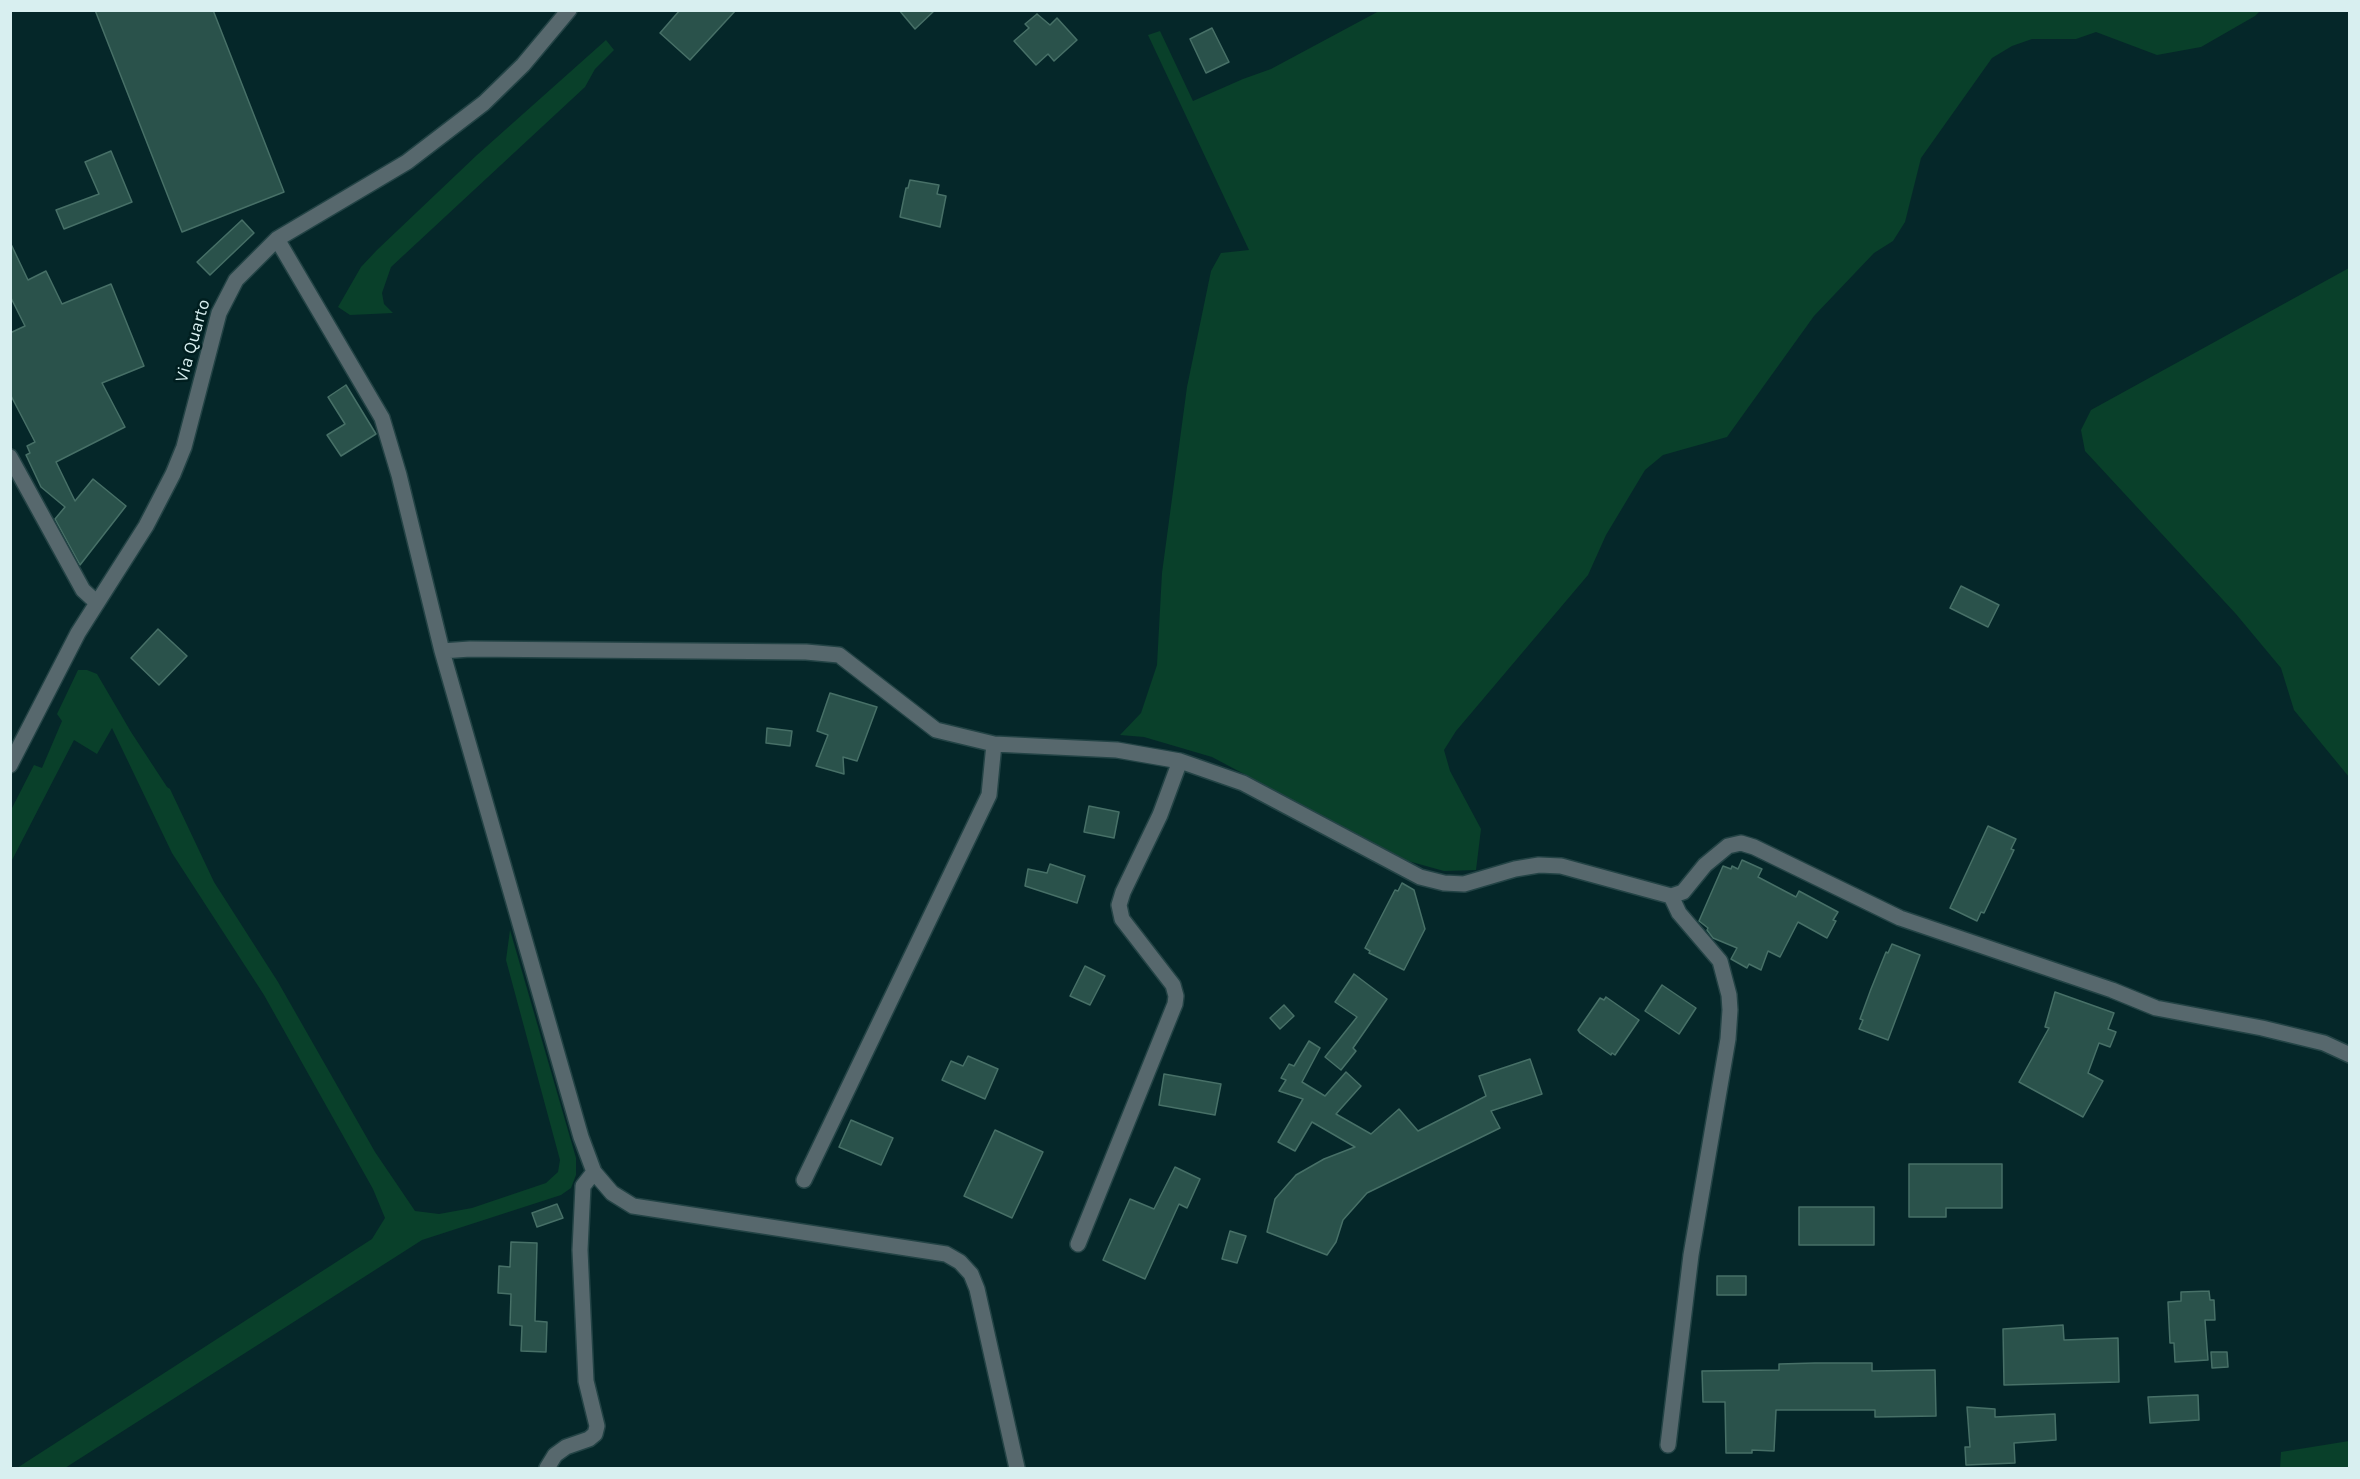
<!DOCTYPE html>
<html>
<head>
<meta charset="utf-8">
<style>
  body { margin:0 }
  #map { position:relative; width:2360px; height:1479px; overflow:hidden; background:#052729; font-family:Karla,sans-serif }
  canvas { display:block }
  .frame { position:absolute; inset:0; border:12px solid #d8eff0; pointer-events:none }
</style>
</head>
<body>
<div id="map">
<canvas width="2360" height="1479"></canvas>
<div class="frame"></div>
</div>
<script>
const g = document.querySelector('canvas').getContext('2d');
g.lineJoin = 'round';
function fillPath(path, color) {
  g.fillStyle = color;
  g.fill(path, 'evenodd');
}
function shape(rows) {
  const path = new Path2D();
  for (const r of rows) {
    path.moveTo(r[0], r[1]);
    for (let i = 2; i < r.length; i += 2) path.lineTo(r[i], r[i + 1]);
  }
  return path;
}
function stroke(path, color, width, dash) {
  g.strokeStyle = color;
  g.lineWidth = width;
  g.lineCap = dash ? 'butt' : 'round';
  g.setLineDash(dash || []);
  g.stroke(path);
}
function drawText(font, color, halo, rows, align = 'center') {
  g.font = font + ' Karla,sans-serif';
  g.lineWidth = 5;
  g.setLineDash([]);
  g.textBaseline = 'middle';
  g.strokeStyle = halo;
  g.fillStyle = color;
  for (const [text, x, y, turn = 0] of rows) {
    g.save();
    g.translate(x, y);
    g.rotate((+turn || 0) * Math.PI / 180);
    g.textAlign = isNaN(turn) ? turn : align;
    if (halo) g.strokeText(text, 0, 0);
    g.fillText(text, 0, 0);
    g.restore();
  }
}
const green = shape([
  [1381,10,2260,10,2260,11,2255,16,2201,47,2157,55,2096,32,2076,39,2032,39,2012,46,1992,58,1921,158,1905,222,1893,241,1874,253,1814,316,1727,437,1663,455,1645,470,1606,535,1588,575,1456,731,1444,750,1450,771,1481,829,1476,870,1444,871,1408,861,1212,757,1144,737,1120,735,1141,713,1157,665,1162,573,1187,387,1211,271,1221,253,1249,250,1148,35,1160,31,1193,101,1243,79,1271,69],
  [606,40,614,50,595,69,585,87,391,267,382,293,384,304,393,313,350,315,338,307,361,267,377,250,477,155],
  [2349,268,2349,777,2294,710,2281,668,2236,614,2085,451,2081,430,2091,410],
  [78,670,87,670,97,674,131,732,167,787,170,789,214,882,278,982,375,1152,415,1211,439,1214,472,1208,546,1183,558,1172,560,1160,506,960,510,930,576,1158,576,1175,571,1188,561,1195,422,1240,65,1468,17,1468,372,1239,385,1218,373,1189,264,995,172,853,112,728,97,754,74,740,11,862,11,810,34,765,42,768,62,721,57,714],
  [2349,1441,2349,1468,2280,1468,2281,1452]
]);
const building = shape([
  [95,10,213,10,284,192,182,232,95,10],
  [680,10,736,10,690,60,660,33,680,10],
  [899,10,935,10,915,29,899,10],
  [1037,14,1050,25,1057,18,1077,40,1054,61,1048,54,1036,65,1014,41,1029,28,1025,24,1037,14],
  [1212,28,1229,62,1206,73,1190,39,1212,28],
  [111,151,132,202,64,229,56,210,99,194,85,162,111,151],
  [910,180,939,185,937,194,946,196,940,227,900,217,906,188,908,188,910,180],
  [242,220,254,233,210,275,197,262,242,220],
  [10,242,28,280,46,271,62,304,111,284,144,366,102,383,125,427,56,462,75,501,93,479,126,506,80,565,55,519,65,507,41,487,26,455,30,453,27,446,35,442,10,394,10,333,25,326,10,296,10,242],
  [346,385,376,434,341,456,327,435,345,424,328,397,346,385],
  [1961,586,1999,605,1988,627,1950,608,1961,586],
  [158,629,187,656,159,685,131,658,158,629],
  [830,693,877,707,857,761,843,757,844,774,816,766,828,735,817,731,830,693],
  [767,728,792,731,790,746,766,743,767,728],
  [1089,806,1119,812,1114,838,1084,832,1089,806],
  [1988,826,2016,839,2011,849,2014,850,1984,913,1981,912,1977,921,1950,908,1988,826],
  [1742,860,1762,869,1758,877,1796,897,1799,891,1838,912,1833,920,1836,921,1827,938,1798,922,1780,957,1768,951,1761,970,1749,964,1747,968,1731,959,1737,948,1713,938,1707,930,1708,928,1699,921,1723,866,1731,869,1732,866,1738,869,1742,860],
  [1050,864,1085,876,1077,903,1025,886,1028,869,1047,873,1050,864],
  [1402,883,1414,890,1425,929,1404,970,1369,953,1370,951,1365,948,1395,890,1398,891,1402,883],
  [1892,944,1920,955,1888,1040,1859,1029,1863,1020,1860,1019,1871,989,1886,952,1888,953,1892,944],
  [1085,966,1105,976,1090,1005,1070,996,1085,966],
  [1354,974,1387,999,1353,1048,1356,1051,1341,1070,1325,1057,1357,1017,1335,1002,1354,974],
  [1662,985,1696,1008,1679,1034,1645,1011,1662,985],
  [2055,992,2114,1013,2108,1029,2116,1032,2110,1047,2099,1043,2088,1073,2103,1081,2083,1117,2019,1082,2049,1028,2045,1027,2055,992],
  [1606,997,1639,1020,1615,1055,1612,1053,1611,1055,1580,1033,1578,1030,1600,998,1604,1000,1606,997],
  [1284,1005,1294,1016,1280,1029,1270,1018,1284,1005],
  [1309,1041,1320,1048,1302,1082,1325,1096,1346,1072,1361,1086,1336,1114,1371,1134,1399,1109,1418,1131,1486,1096,1479,1076,1530,1059,1542,1094,1491,1111,1500,1128,1367,1193,1343,1220,1336,1242,1327,1255,1267,1232,1275,1199,1296,1175,1324,1159,1355,1147,1312,1122,1295,1151,1278,1142,1303,1099,1279,1091,1286,1080,1281,1078,1289,1064,1294,1066,1309,1041],
  [968,1056,998,1069,985,1099,942,1080,951,1061,963,1066,968,1056],
  [1164,1074,1221,1084,1215,1115,1159,1105,1164,1074],
  [851,1120,893,1138,881,1165,839,1147,851,1120],
  [995,1130,1043,1152,1012,1218,964,1196,995,1130],
  [1909,1164,2002,1164,2002,1208,1946,1208,1946,1217,1909,1217,1909,1164],
  [1175,1167,1200,1179,1187,1208,1179,1204,1145,1279,1103,1260,1130,1199,1154,1209,1175,1167],
  [557,1204,563,1218,537,1227,532,1213,557,1204],
  [1799,1207,1874,1207,1874,1245,1799,1245,1799,1207],
  [1230,1231,1246,1236,1237,1263,1222,1259,1230,1231],
  [511,1242,537,1243,535,1321,547,1322,546,1352,521,1351,522,1326,510,1325,511,1294,498,1293,499,1266,510,1267,511,1242],
  [1717,1276,1746,1276,1746,1295,1717,1295,1717,1276],
  [2209,1291,2210,1300,2214,1300,2215,1320,2205,1320,2208,1360,2175,1362,2174,1343,2170,1343,2168,1302,2181,1301,2181,1292,2209,1291],
  [2063,1325,2064,1340,2118,1338,2119,1382,2004,1385,2003,1329,2063,1325],
  [2211,1352,2227,1352,2228,1367,2212,1368,2211,1352],
  [1815,1363,1872,1363,1872,1371,1935,1370,1936,1416,1875,1417,1875,1410,1776,1410,1774,1451,1752,1450,1752,1453,1726,1453,1725,1402,1703,1402,1702,1371,1779,1370,1779,1364,1815,1363],
  [2198,1395,2199,1420,2150,1423,2148,1397,2198,1395],
  [1967,1407,1995,1409,1995,1417,2055,1414,2056,1440,2014,1443,2015,1463,1966,1465,1965,1447,1970,1447,1967,1407]
]);
const minor = shape([
  [277,239,382,418,399,475,442,651,581,1137,594,1172,612,1193,633,1206,946,1254,960,1262,971,1274,977,1289,1017,1468],
  [10,457,83,590,96,602],
  [442,651,470,649,806,652,839,655,936,730,994,744,1117,750,1180,761,1243,783,1420,877,1444,883,1464,884,1515,869,1539,865,1561,866,1671,896,1679,913,1720,961,1729,995,1730,1010,1728,1039,1691,1255,1668,1445],
  [10,765,78,633,146,526,173,474,184,447,219,313,236,280,277,239,407,162,484,103,523,65,569,10],
  [1671,896,1683,892,1705,865,1728,846,1741,843,1754,847,1900,918,2112,990,2156,1008,2262,1028,2324,1043,2350,1055],
  [804,1180,989,795,994,744],
  [1078,1244,1175,1004,1176,996,1173,985,1122,919,1119,905,1123,892,1160,815,1180,761],
  [547,1468,555,1455,566,1447,589,1439,595,1434,597,1426,586,1381,580,1250,583,1186,594,1172]
]);
const streetNames = [
  ["Via Quarto",193,341,-74]
];
fillPath(green, '#09402a');
fillPath(building, '#2a524b');
stroke(building, '#477067', 1.5);
stroke(minor, '#234345', 18);
stroke(minor, '#57686d', 15);
drawText('18px', '#d8eff0', '#001e1f', streetNames);
</script>
</body>
</html>
